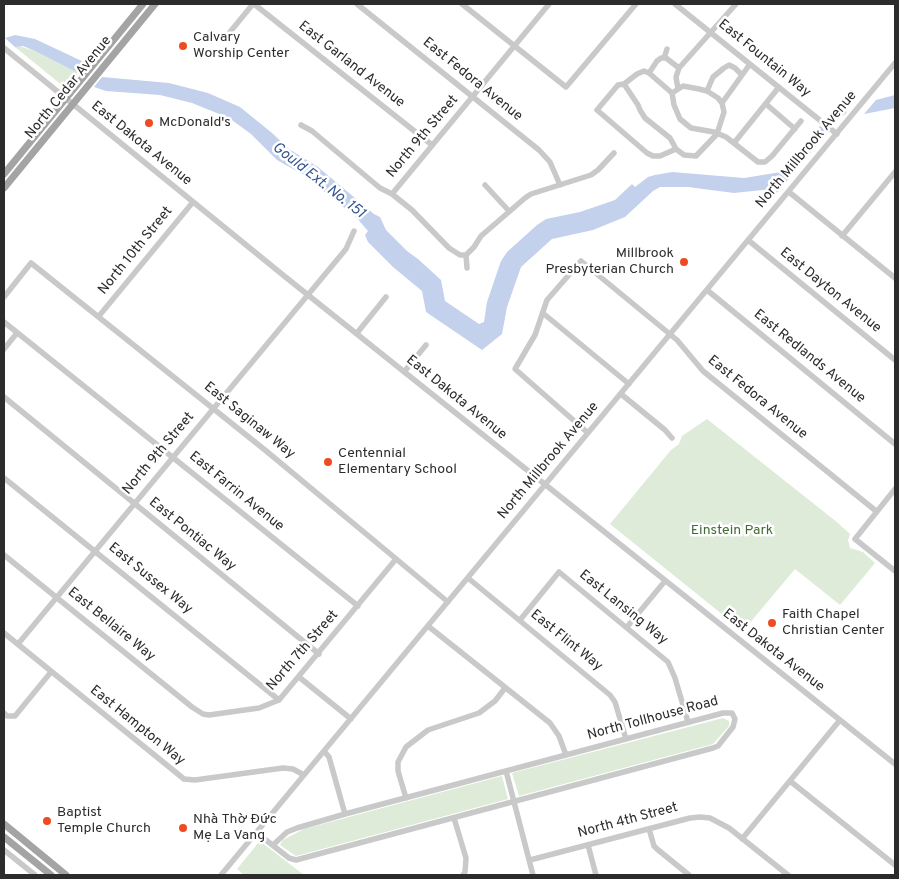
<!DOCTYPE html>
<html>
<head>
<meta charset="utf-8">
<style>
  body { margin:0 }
  #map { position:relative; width:899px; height:879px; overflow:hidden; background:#fff; font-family:Overpass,sans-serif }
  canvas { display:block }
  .frame { position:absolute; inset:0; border:5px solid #2c2c2c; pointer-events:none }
</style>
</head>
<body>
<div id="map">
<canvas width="899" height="879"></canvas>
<div class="frame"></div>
</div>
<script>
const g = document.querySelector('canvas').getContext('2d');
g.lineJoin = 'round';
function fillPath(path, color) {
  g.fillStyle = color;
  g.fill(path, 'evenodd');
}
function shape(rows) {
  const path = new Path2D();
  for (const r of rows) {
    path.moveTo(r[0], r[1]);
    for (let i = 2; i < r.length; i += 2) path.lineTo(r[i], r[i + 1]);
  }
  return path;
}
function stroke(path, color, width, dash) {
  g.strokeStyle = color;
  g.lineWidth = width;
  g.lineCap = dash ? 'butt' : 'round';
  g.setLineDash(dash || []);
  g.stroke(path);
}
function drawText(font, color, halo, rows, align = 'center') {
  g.font = font + ' Overpass,sans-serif';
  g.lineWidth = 5;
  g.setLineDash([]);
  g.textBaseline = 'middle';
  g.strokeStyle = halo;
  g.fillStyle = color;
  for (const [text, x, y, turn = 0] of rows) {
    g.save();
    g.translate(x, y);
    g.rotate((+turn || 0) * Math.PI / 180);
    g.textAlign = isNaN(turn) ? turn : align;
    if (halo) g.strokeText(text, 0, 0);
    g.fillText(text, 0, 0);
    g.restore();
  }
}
const green = shape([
  [19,46,35,51,78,73,68,86,63,86,15,47],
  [707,419,838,523,850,534,848,540,850,548,863,552,875,563,840,605,795,569,743,631,610,524,671,450,679,444,682,436],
  [723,718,729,721,729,726,713,744,519,796,512,773],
  [502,776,508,799,296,856,280,845,283,840,304,829],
  [259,842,261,842,304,875,244,875,237,869]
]);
const water = shape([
  [15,35,35,39,86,63,78,73,35,51,23,46,15,47,5,38],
  [102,77,169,83,208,93,240,107,272,133,289,149,318,167,374,214,380,217,386,230,407,251,418,259,441,280,445,301,479,324,484,322,487,302,501,261,507,252,537,225,546,219,580,212,615,200,632,184,635,187,648,177,655,175,672,172,744,178,781,172,787,167,819,127,820,126,826,130,826,134,777,193,772,189,734,193,688,187,660,187,653,191,625,217,593,230,552,239,521,267,507,307,502,334,482,350,426,312,422,291,393,267,368,242,365,235,368,231,355,216,302,174,277,160,251,134,229,118,192,103,160,95,106,91,94,87],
  [895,95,895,108,864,114,876,100]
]);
const canal = shape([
  [828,121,844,112]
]);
const minor = shape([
  [254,4,432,145],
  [357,4,539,150,550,162,560,185],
  [462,4,566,87,636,4],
  [675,4,837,134],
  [230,32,253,4],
  [4,48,283,275,895,764],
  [664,58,667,49],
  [649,73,657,61,661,58,666,58,679,68],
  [624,84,638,105,640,110,645,118,670,138,676,149,684,155,696,156,717,134,724,112,722,103,718,98,707,91,699,89,683,86,672,93],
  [678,89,676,77,679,68,736,4],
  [707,91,713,77,724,68,729,65,735,68,742,75],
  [722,103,750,64],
  [766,104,795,129],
  [301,125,312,131,380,188,392,194,412,210,449,248,460,255,466,255],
  [734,143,779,87],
  [676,149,660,156,653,156,647,153,597,110,618,85,624,84,637,74,644,71,649,73,672,93,674,105,680,119,691,128,714,132,726,137,758,162,765,162,772,156,801,121],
  [485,185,509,211],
  [789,192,895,278],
  [392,194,549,4],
  [842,236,895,172],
  [748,240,895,360],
  [466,255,474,247,481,236,525,198,531,194,591,175,598,170,614,153],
  [466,255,467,268],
  [707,290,895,444],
  [4,297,31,263,265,450,448,602],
  [544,314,629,384],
  [99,316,193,202],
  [4,322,358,606],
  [357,333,386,297],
  [4,349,17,333],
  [404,372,426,345],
  [621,394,665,430,672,438],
  [4,397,319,654],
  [588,433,515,369,535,335,547,300,581,261,677,340,703,371,876,511],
  [4,478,279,700],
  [895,489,855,539,895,571],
  [4,555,192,707,203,714,209,715,259,708,279,700,396,559],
  [468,578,610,695,615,702,626,739],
  [520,620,559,572,668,662,675,678,688,722],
  [428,626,550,723,559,736,566,755],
  [627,627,665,581],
  [4,633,184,779,195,780,283,768,293,769,304,775],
  [18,644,346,249,354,231],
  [299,677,351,719],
  [4,713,7,716,15,716,51,672],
  [324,751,329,757,345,814],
  [506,771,533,875],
  [790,781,895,865],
  [406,798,398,771,398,762,406,747,428,730,479,713,495,701,505,688],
  [454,818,466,858,465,872,463,875],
  [649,829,654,846,657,849,689,875],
  [257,833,289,858,296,860,713,748,718,746,733,727,735,719,732,713,723,713,345,814,297,828,287,832,273,845],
  [742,839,840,720],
  [588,845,596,875],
  [4,850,35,875],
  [530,860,690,818,700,817,710,818,729,828,788,875],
  [221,875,895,63]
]);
const major = shape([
  [4,174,143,4],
  [4,188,155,4],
  [4,824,66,875],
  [4,837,51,875]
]);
const markers = [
  [183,46,5,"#ef4a22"],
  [149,123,5,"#ef4a22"],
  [684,262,5,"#ef4a22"],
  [328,462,5,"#ef4a22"],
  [772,623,5,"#ef4a22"],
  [47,821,5,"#ef4a22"],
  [183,828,5,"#ef4a22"]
];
const poiNames = [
  ["Calvary",193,38],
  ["Worship Center",193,54],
  ["McDonald's",159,123],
  ["Millbrook",674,254,"right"],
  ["Presbyterian Church",674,270,"right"],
  ["Centennial",338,454],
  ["Elementary School",338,470],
  ["Faith Chapel",782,615],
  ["Christian Center",782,631],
  ["Baptist",57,813],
  ["Temple Church",57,829],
  ["Nhà Thờ Đức",193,820],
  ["Mẹ La Vang",193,836]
];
const streetNames = [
  ["East Fountain Way",764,59,39],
  ["East Garland Avenue",351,65,38],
  ["East Fedora Avenue",472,80,39],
  ["North Cedar Avenue",69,88,-51],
  ["North 9th Street",423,137,-50],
  ["East Dakota Avenue",141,144,39],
  ["North Millbrook Avenue",807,150,-50],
  ["North 10th Street",136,251,-51],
  ["East Dayton Avenue",830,291,39],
  ["East Redlands Avenue",809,357,39],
  ["East Dakota Avenue",456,398,39],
  ["East Fedora Avenue",757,398,39],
  ["East Saginaw Way",249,421,39],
  ["North 9th Street",159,454,-50],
  ["North Millbrook Avenue",549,461,-50],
  ["East Farrin Avenue",236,492,39],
  ["East Pontiac Way",192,535,39],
  ["East Sussex Way",150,579,39],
  ["East Lansing Way",623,608,39],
  ["East Bellaire Way",111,625,39],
  ["East Flint Way",566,641,39],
  ["North 7th Street",303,651,-49],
  ["East Dakota Avenue",773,651,38],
  ["North Tollhouse Road",653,719,-15],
  ["East Hampton Way",137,726,39],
  ["North 4th Street",628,821,-15]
];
const parkNames = [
  ["Einstein Park",732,531]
];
const waterNames = [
  ["Gould Ext. No. 151",318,181,38]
];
fillPath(green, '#ddebd8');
fillPath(water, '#c3d1ed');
stroke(canal, '#c3d1ed', 5);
stroke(minor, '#c9c9c9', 5.5);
stroke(major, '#a4a4a4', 7);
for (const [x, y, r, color] of markers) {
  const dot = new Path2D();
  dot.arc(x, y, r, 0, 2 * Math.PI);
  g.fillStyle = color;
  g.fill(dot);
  stroke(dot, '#fff', 2);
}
drawText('14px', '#2c2c2c', '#fff', poiNames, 'left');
drawText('14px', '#2c2c2c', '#fff', streetNames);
drawText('14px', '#426a37', '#fff', parkNames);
drawText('italic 15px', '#365692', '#fff', waterNames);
</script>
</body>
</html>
